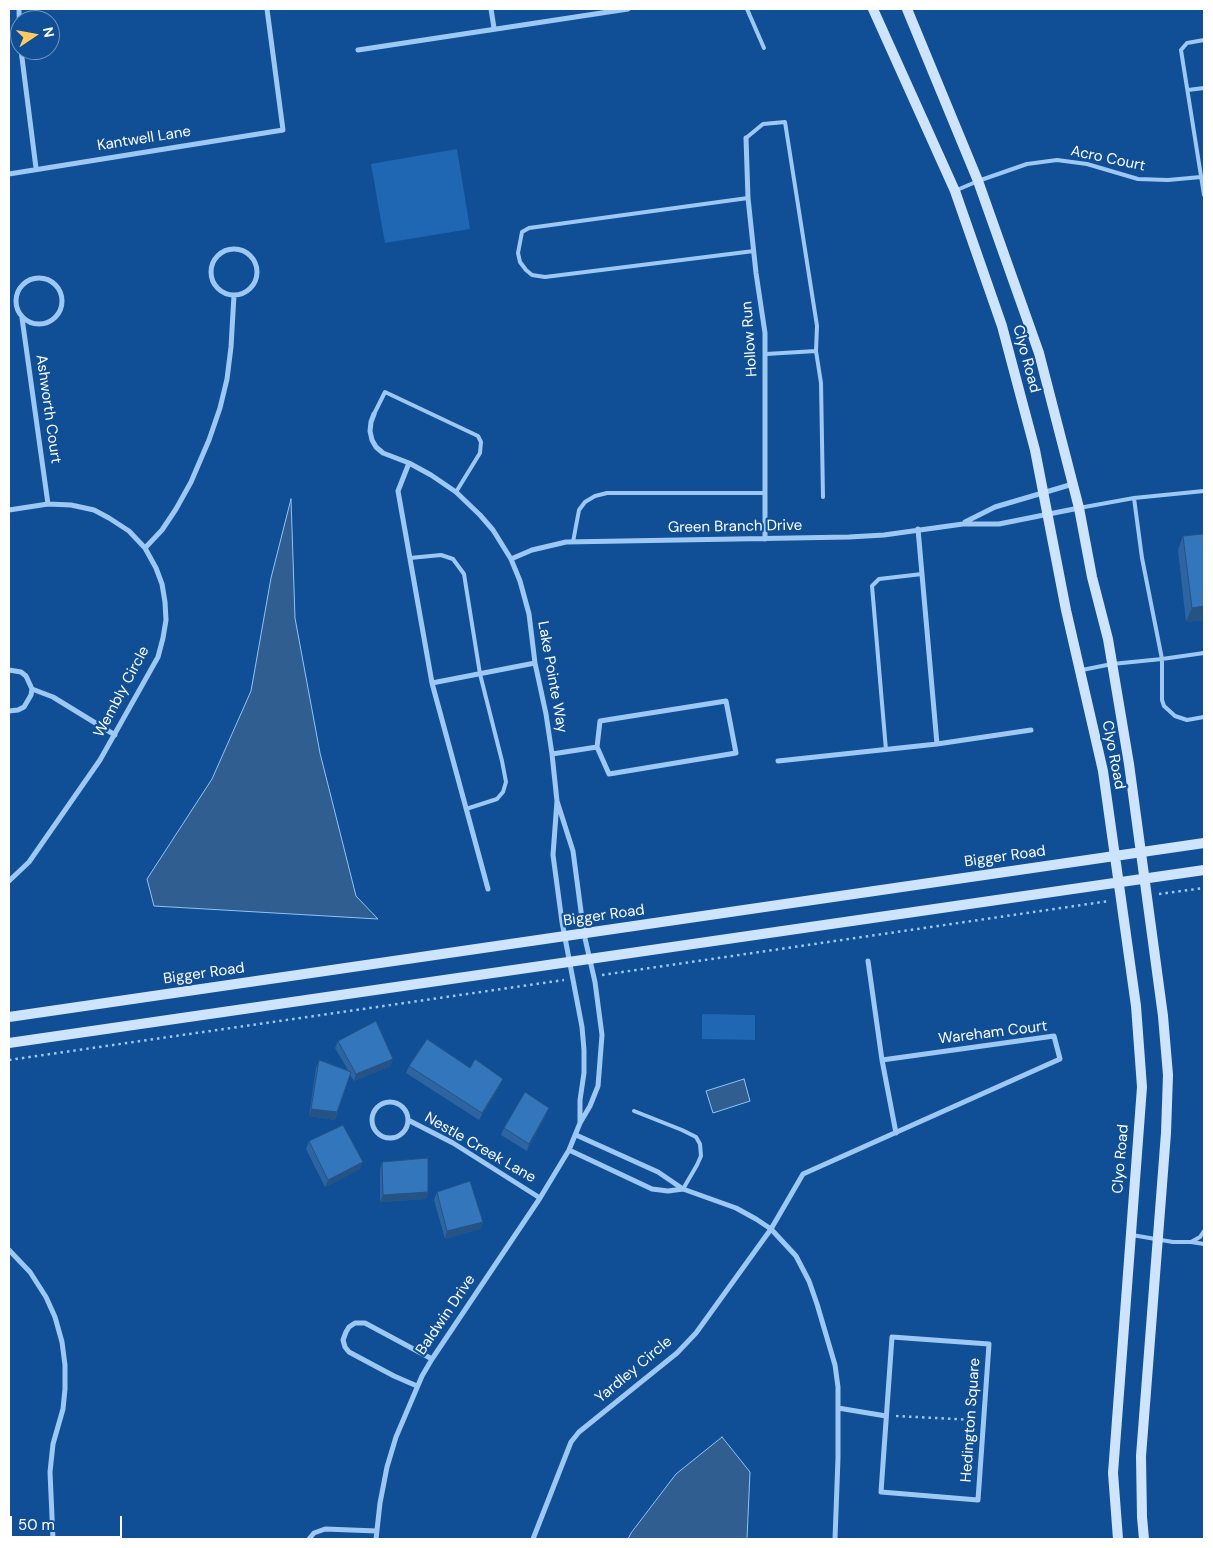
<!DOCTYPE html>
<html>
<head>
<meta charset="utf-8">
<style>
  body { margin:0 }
  #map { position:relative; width:1213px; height:1548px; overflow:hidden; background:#104f95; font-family:"DM Sans",sans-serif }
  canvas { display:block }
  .frame { position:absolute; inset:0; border:10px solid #fff; pointer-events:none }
  .north { position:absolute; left:10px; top:10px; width:50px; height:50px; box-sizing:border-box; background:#104f95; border:1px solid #7095bf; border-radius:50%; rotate:78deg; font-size:14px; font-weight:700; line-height:20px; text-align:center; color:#fff }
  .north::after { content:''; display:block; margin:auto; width:18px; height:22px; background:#ffcb61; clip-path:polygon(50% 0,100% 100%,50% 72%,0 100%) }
  .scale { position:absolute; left:10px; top:1516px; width:112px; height:22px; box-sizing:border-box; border:2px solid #fff; border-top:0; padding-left:6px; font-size:15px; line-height:18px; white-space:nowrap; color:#fff; -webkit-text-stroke:4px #104f95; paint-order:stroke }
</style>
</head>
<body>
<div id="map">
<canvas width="1213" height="1548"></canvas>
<div class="frame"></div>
<div class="north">N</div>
<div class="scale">50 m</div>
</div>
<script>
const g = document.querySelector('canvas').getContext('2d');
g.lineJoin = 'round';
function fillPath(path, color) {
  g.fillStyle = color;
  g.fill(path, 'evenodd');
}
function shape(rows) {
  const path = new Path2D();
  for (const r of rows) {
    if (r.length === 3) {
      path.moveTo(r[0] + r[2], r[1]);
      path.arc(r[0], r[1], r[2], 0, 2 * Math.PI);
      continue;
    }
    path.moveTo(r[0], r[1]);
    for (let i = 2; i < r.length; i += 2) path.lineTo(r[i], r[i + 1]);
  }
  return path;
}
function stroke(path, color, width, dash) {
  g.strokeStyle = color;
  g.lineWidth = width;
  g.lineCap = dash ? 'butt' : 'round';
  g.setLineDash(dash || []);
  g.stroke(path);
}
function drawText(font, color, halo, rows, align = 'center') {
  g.font = font + ' "DM Sans",sans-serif';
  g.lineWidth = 4.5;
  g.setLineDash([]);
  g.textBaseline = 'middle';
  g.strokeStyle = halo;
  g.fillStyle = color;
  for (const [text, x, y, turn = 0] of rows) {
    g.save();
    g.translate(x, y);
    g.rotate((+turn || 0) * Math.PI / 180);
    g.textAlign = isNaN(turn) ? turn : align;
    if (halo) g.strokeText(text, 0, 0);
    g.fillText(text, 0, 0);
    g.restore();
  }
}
const green = shape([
  [457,149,470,229,385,243,371,164],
  [702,1014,755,1015,755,1040,702,1039]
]);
const water = shape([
  [291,499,295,618,320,753,356,896,378,919,154,906,147,879,212,779,251,691,271,578,291,499],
  [744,1079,750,1101,713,1113,706,1091,744,1079],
  [722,1437,750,1472,747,1539,628,1539,631,1533,676,1474,722,1437]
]);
const path = shape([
  [1159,894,1204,888],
  [602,975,1109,901],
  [9,1060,564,980],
  [896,1416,975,1420]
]);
const lane = shape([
  [747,9,764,48],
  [1204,40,1187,43,1181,50,1204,195],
  [1188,90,1204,88],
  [746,138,763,124,785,122,817,326,816,351],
  [957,190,978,181,1027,164,1057,160,1087,164,1138,179,1168,180,1201,177],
  [748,198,529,228,522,232,518,253,520,262,526,270,532,275,545,277,754,251],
  [766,354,816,351,821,383,823,497],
  [374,414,385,392,478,436,481,442,480,453,456,492],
  [1134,498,1204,491],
  [1079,508,1134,498,1142,558,1162,659,1204,653],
  [573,542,579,510,585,502,595,496,607,493,764,493],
  [410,558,441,555,453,559,464,574,480,674,502,761,506,782,503,792,497,799,466,809],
  [1082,670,1112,664,1162,659,1162,700,1164,706,1175,716,1187,720,1204,717],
  [886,750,872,586,879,579,922,574],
  [634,1111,682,1130,696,1137,700,1144,701,1156,697,1165,683,1189],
  [1132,1235,1173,1242,1191,1242,1200,1237,1204,1231],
  [1191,1242,1204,1244]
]);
const street = shape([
  [19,9,20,45],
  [491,9,494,28],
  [21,50,36,168],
  [358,50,628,9],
  [746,138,748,198,756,273,765,333,765,539],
  [9,174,283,130,267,9],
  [234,272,23],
  [39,301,23],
  [22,318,48,504],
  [374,414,371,422,370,431,372,440,376,447,383,453,409,463,431,475,456,492,480,515,493,530,511,559,520,581,529,614,535,663,546,714,552,754,557,801,553,855,562,922,582,1027,584,1050,584,1073,580,1100,580,1123],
  [409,463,398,491,432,683,488,889],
  [9,510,48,504,71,505,94,510,109,518,129,531,145,548,156,568,162,584,165,602,166,620,163,638,158,657,100,760,29,862,9,881],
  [965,522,995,507,1073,484],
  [918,529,937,744],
  [145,548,162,530,176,509,191,482,209,440,220,408,227,379,231,347,234,295],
  [511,559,532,550,566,542,849,537,884,535,963,524,999,524,1079,508],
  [9,670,21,672,26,676,32,689,31,695,24,707,18,710,9,711],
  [432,683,535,663],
  [32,689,53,697,115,735],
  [552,754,597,747,600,721,726,701,736,753,609,774,597,747],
  [778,761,937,744,1031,730],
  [868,961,882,1060,896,1133],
  [390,1120,18],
  [408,1120,453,1143,540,1198],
  [576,1135,658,1172,683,1189,736,1208,756,1219,771,1229,796,1256,809,1281,817,1304,835,1365,838,1387,838,1458,835,1539],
  [569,1150,652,1189,668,1191,683,1189],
  [9,1250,30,1272,46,1297,55,1317,62,1342,65,1365,65,1389,63,1409,53,1444,50,1472,53,1539],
  [892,1337,989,1344,978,1500,881,1492,892,1337],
  [417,1386,394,1376,349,1352,345,1347,343,1340,346,1332,349,1327,355,1323,365,1323,432,1359],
  [838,1408,886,1416],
  [309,1539,314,1533,325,1529,377,1531],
  [376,1539,380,1503,387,1467,396,1437,422,1376,432,1359,540,1198,569,1150,580,1123,590,1106,598,1086,602,1035,595,982,584,934,573,851,557,801],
  [533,1539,571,1442,579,1432,677,1353,696,1333,771,1229,803,1174,1060,1059,1054,1036,882,1060]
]);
const secondary = shape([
  [873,9,955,191,1002,326,1035,450,1066,610,1103,771,1136,1006,1142,1087,1113,1473,1118,1539],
  [907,9,978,181,1039,353,1079,508,1092,577,1108,639,1129,764,1163,1016,1168,1075,1166,1133,1141,1456,1142,1517,1144,1539],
  [9,1017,1204,843],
  [9,1043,1204,870]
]);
const wall = shape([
  [1204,534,1204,620,1186,622,1178,550,1183,536],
  [338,1041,391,1066,354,1081,350,1075,335,1120,309,1116,316,1068,319,1060,348,1070,335,1048],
  [409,1066,470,1068,500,1086,479,1120,406,1073],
  [546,1115,527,1151,501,1135,504,1128],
  [309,1141,360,1169,325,1187,306,1149],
  [382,1162,428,1192,426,1199,380,1202,380,1170],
  [437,1192,483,1222,480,1229,445,1239,434,1200]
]);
const shadedWall = shape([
  [1204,606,1204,620,1186,622,1192,608],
  [393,1059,391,1066,354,1081,356,1074],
  [503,1079,500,1086,479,1120,482,1113],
  [549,1108,546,1115,527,1151,529,1144],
  [311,1109,337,1112,335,1120,309,1116],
  [363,1162,360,1169,325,1187,328,1180],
  [428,1192,426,1199,380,1202,383,1195],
  [483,1222,480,1229,445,1239,447,1231]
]);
const building = shape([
  [1204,534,1204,606,1192,608,1183,536,1204,534],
  [376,1021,393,1059,356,1074,338,1041,376,1021],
  [427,1039,470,1068,475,1059,503,1079,482,1113,409,1066,427,1039],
  [319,1060,351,1072,337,1112,311,1109,319,1060],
  [525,1092,549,1108,529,1144,504,1128,525,1092],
  [343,1125,363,1162,328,1180,309,1141,343,1125],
  [428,1158,428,1192,383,1195,382,1162,428,1158],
  [470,1181,483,1222,447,1231,437,1192,470,1181]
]);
const streetNames = [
  ["Kantwell Lane",144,139,-9],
  ["Acro Court",1108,159,12],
  ["Hollow Run",750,339,-94],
  ["Clyo Road",1026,359,75],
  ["Ashworth Court",48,409,82],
  ["Green Branch Drive",735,527,-1],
  ["Lake Pointe Way",552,677,80],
  ["Wembly Circle",122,692,-62],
  ["Clyo Road",1113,755,79],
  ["Bigger Road",1005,857,-8],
  ["Bigger Road",604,916,-8],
  ["Bigger Road",204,974,-8],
  ["Wareham Court",993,1033,-7],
  ["Nestle Creek Lane",480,1148,30],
  ["Clyo Road",1121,1159,-85],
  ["Baldwin Drive",446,1315,-56],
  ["Yardley Circle",634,1370,-40],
  ["Hedington Square",971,1420,-86]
];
fillPath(green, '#1f67b2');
fillPath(water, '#305e91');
stroke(water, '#8fc4f7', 1);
stroke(path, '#9ec8f4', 2.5, [2.5, 4]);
stroke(lane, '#9ec8f4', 4);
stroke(street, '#9ec8f4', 5);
stroke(secondary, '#cee4fd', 10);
fillPath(wall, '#2d65a2');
fillPath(shadedWall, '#245384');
fillPath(building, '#3476bc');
stroke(building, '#245384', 1);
drawText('15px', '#fff', '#104f95', streetNames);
</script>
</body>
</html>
